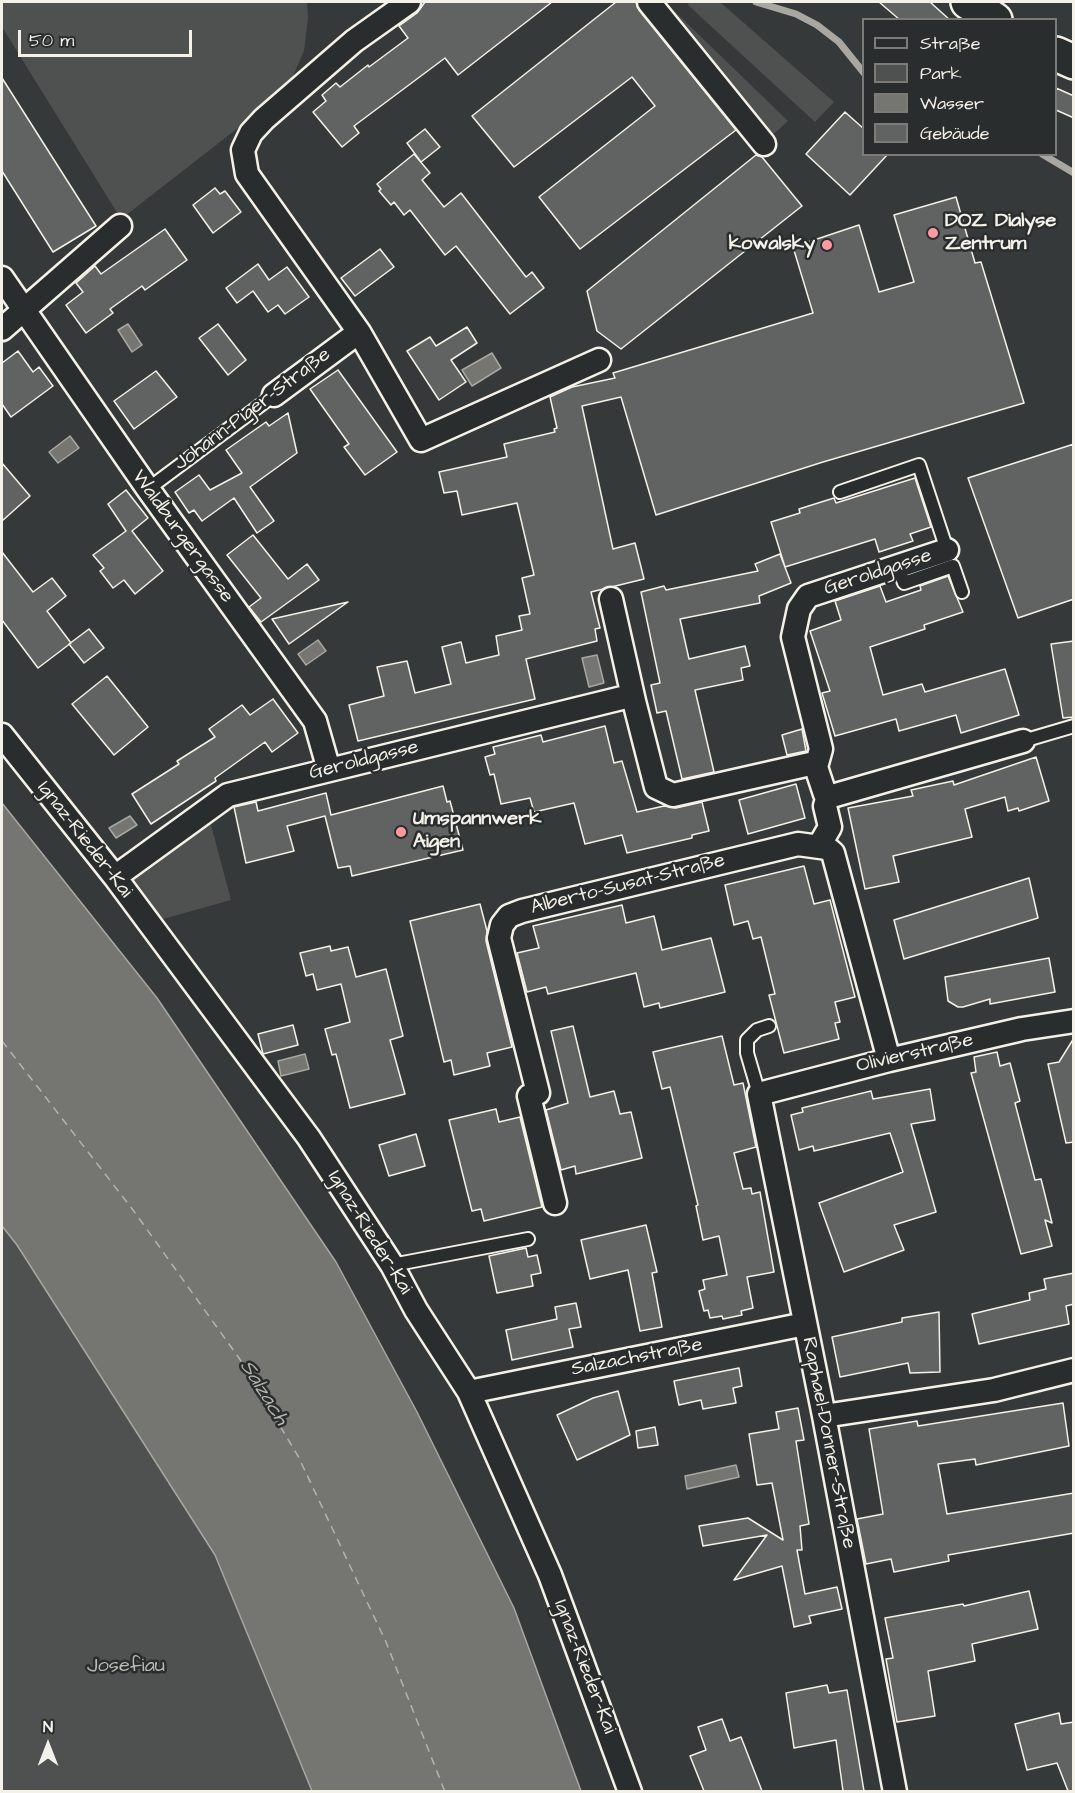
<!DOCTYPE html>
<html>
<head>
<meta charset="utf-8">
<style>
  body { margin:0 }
  #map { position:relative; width:1075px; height:1793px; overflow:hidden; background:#363939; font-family:"Architects Daughter",sans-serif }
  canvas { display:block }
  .frame { position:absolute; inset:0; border:3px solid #f4f1e8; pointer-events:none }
  .legend { position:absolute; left:862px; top:18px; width:195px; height:138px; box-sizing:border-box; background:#2a2d2e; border:2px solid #7b7b78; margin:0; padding:8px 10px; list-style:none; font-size:18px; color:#f4f1e8 }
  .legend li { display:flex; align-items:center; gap:12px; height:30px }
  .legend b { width:30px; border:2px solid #7b7b78 }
  .north { position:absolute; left:18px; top:1715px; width:60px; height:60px; -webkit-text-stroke:4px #2a2d2e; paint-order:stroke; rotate:0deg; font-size:16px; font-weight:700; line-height:24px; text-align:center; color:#f4f1e8 }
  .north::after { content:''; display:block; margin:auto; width:21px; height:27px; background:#f4f1e8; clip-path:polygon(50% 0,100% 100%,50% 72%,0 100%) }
  .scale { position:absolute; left:18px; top:30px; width:174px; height:27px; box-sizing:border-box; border:3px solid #f4f1e8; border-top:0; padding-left:8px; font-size:18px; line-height:21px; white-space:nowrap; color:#f4f1e8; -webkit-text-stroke:4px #2a2d2e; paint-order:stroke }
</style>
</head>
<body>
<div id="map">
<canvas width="1075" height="1793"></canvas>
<div class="frame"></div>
<ul class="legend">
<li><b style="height:8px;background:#2a2d2e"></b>Straße</li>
<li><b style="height:16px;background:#4e514f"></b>Park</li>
<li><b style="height:16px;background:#757572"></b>Wasser</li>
<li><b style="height:16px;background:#616362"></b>Gebäude</li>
</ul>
<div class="north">N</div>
<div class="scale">50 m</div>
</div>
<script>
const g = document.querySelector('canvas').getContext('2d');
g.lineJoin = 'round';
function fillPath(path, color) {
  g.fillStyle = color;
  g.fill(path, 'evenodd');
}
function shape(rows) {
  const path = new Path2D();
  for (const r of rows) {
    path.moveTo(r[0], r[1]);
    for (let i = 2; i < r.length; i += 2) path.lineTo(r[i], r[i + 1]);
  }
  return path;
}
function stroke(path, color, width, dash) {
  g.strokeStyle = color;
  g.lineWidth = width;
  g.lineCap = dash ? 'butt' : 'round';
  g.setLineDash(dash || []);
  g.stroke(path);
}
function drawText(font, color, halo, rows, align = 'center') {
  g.font = font + ' "Architects Daughter",sans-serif';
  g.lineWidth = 5;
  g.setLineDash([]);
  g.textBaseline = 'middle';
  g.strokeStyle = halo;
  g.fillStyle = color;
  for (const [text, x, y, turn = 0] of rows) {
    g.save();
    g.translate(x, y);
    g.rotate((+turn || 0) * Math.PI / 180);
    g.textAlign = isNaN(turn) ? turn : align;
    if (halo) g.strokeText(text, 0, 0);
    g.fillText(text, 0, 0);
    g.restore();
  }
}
const green = shape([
  [2,2,307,2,308,18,304,51,293,76,274,100,121,219,2,27],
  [657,2,665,2,788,121,768,139],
  [689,2,720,2,834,102,815,122,688,5],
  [210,821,231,900,156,921,132,883,134,875],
  [2,1226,17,1245,215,1555,312,1791,2,1791]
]);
const water = shape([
  [128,324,142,345,132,352,118,330,128,324],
  [492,353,501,368,472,386,462,370,492,353],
  [70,436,79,448,58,463,49,452,70,436],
  [318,640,326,651,306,665,298,654,318,640],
  [597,655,604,683,589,687,582,658,597,655],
  [2,803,157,998,336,1262,417,1412,514,1608,581,1791,312,1791,215,1555,17,1245,2,1226,2,803],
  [130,816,137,825,116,838,109,828,130,816],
  [305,1054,309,1069,281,1076,278,1061,305,1054],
  [736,1465,739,1477,687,1489,685,1476,736,1465]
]);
const stream = shape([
  [756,2,796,14,817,25,839,42,864,73],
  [1042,154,1074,173]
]);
const ferry = shape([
  [2,1041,133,1210,239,1358,298,1456,386,1642,445,1792]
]);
const building = shape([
  [425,2,552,2,458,75,445,58,354,126,359,133,342,147,313,112,326,101,322,95,336,83,340,87,368,65,369,67,408,38,399,26,417,13,425,2],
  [616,2,636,2,639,10,736,130,580,249,539,197,655,106,632,77,514,167,472,116,616,2],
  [879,2,930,2,950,20,900,20,879,2],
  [2,78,96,226,53,252,2,171,2,78],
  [1056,88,1074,96,1074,118,1056,110,1056,88],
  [845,112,864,129,864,154,888,154,850,195,806,154,845,112],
  [425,129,440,147,421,162,407,143,425,129],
  [414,154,430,173,422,180,444,207,461,193,526,277,532,272,544,288,510,314,456,246,445,255,410,210,404,215,394,202,391,205,379,191,381,189,377,184,414,154],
  [756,155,762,157,802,206,621,349,597,331,587,291,756,155],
  [215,188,220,194,225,191,241,212,213,233,193,205,215,188],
  [956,197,975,263,981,262,1024,403,823,462,656,515,621,397,582,406,613,549,635,543,644,579,591,592,600,628,595,629,597,641,526,659,535,699,358,741,349,705,384,696,377,667,407,661,415,693,451,684,442,647,461,642,466,663,499,655,496,636,522,630,519,616,530,614,522,578,534,575,517,503,462,515,457,491,444,493,439,472,507,457,504,444,555,432,554,429,557,428,550,397,572,387,615,378,613,373,813,313,793,247,859,225,879,292,914,282,894,215,956,197],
  [165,229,187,260,145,290,142,286,110,309,113,313,86,333,66,305,83,292,76,283,95,266,101,274,165,229],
  [380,249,394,267,355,296,341,278,380,249],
  [258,264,269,280,287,267,309,297,285,314,278,305,268,312,253,291,237,303,226,288,258,264],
  [218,324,246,360,228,375,199,338,218,324],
  [467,327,477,343,451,360,466,382,439,400,407,351,430,337,436,346,467,327],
  [18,351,33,372,39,367,53,386,11,417,2,404,2,363,18,351],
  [338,370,397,452,365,475,344,447,349,444,310,389,338,370],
  [156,371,177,397,134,429,114,401,156,371],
  [288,413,297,453,250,487,274,521,257,533,234,498,202,521,194,510,189,513,175,492,199,475,210,490,242,473,226,450,266,422,269,426,288,413],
  [1074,444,1074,599,1018,618,968,478,1074,444],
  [2,463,30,496,2,521,2,463],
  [915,478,931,527,910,534,913,541,879,552,875,539,785,567,771,522,800,513,799,509,834,498,836,503,915,478],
  [126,490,148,518,132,531,163,571,135,594,124,580,113,588,100,571,104,568,93,555,126,531,108,504,126,490],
  [253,535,288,579,307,564,319,580,261,622,249,607,261,598,227,555,253,535],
  [2,552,33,592,52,578,66,596,47,611,71,643,38,668,2,620,2,552],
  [780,554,791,583,759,596,760,603,680,619,689,659,745,646,750,666,741,668,743,680,695,690,714,772,682,779,666,711,657,713,651,685,660,683,641,592,664,586,666,590,758,571,755,564,780,554],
  [948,576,963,612,924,625,925,629,870,647,883,695,922,684,925,692,1005,669,1019,715,961,733,956,715,899,731,896,719,835,736,822,693,830,691,810,631,841,620,835,601,880,586,886,602,921,590,920,586,948,576],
  [348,602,289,644,272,619,348,602],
  [89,629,104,648,84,663,69,644,89,629],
  [1074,641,1074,717,1063,718,1051,644,1074,641],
  [107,676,148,727,114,755,72,704,107,676],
  [273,699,298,733,272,752,265,742,215,778,216,781,151,824,132,794,179,764,177,761,215,737,209,729,242,705,250,715,273,699],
  [605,726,614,763,622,761,637,812,664,806,676,808,702,802,709,831,692,835,692,838,627,853,622,835,585,844,574,803,534,812,530,798,501,804,494,774,490,775,485,757,495,754,493,747,541,735,543,742,605,726],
  [802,729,806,751,787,755,782,735,802,729],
  [1036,757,1049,801,1019,811,1018,808,1008,811,1005,797,965,809,972,837,893,856,899,882,865,889,848,808,913,796,911,790,953,781,954,785,1036,757],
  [796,784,805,818,748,834,739,800,796,784],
  [443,786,447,802,450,801,463,850,352,876,350,866,338,868,325,816,287,826,294,851,246,863,234,807,256,802,258,811,326,793,331,815,443,786],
  [804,866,814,904,830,900,855,997,835,1002,840,1022,835,1023,839,1039,784,1053,769,995,775,994,761,937,753,939,748,921,734,925,725,885,804,866],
  [1029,878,1038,918,904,959,894,920,1029,878],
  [480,904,487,931,486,941,512,1047,487,1053,490,1066,454,1075,451,1060,444,1062,410,921,480,904],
  [622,905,626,923,654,916,662,950,711,938,725,992,660,1008,659,1003,644,1007,636,973,548,994,546,987,527,992,517,953,539,948,533,926,622,905],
  [330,946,331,951,348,947,356,977,386,969,403,1036,390,1040,405,1094,350,1108,336,1054,332,1055,325,1029,350,1022,341,984,317,990,313,974,306,976,300,953,330,946],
  [1049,958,1055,992,990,1004,990,999,963,1007,958,1007,948,1001,945,977,1049,958],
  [293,1025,298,1045,263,1054,258,1034,293,1025],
  [573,1026,590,1097,614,1091,620,1114,631,1112,642,1158,576,1174,575,1166,561,1170,546,1110,568,1103,551,1031,573,1026],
  [722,1036,734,1085,743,1083,756,1147,734,1153,743,1189,751,1188,752,1194,760,1192,774,1272,747,1277,753,1308,741,1311,742,1315,723,1319,722,1316,710,1318,708,1310,704,1311,699,1291,705,1289,703,1280,727,1275,719,1236,703,1240,696,1206,698,1205,670,1087,662,1089,653,1052,722,1036],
  [1074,1038,1074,1142,1066,1143,1048,1064,1059,1062,1074,1038],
  [997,1052,1000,1066,1010,1063,1020,1101,1015,1103,1035,1180,1041,1179,1052,1223,1045,1220,1052,1246,1021,1254,971,1073,976,1072,974,1057,997,1052],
  [930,1089,935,1120,911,1124,936,1212,894,1225,904,1250,844,1272,819,1203,903,1172,890,1133,814,1151,813,1146,799,1150,791,1115,803,1112,802,1108,871,1091,873,1099,930,1089],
  [496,1109,499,1122,520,1117,542,1207,484,1221,481,1209,472,1211,449,1120,496,1109],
  [416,1134,425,1166,389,1176,379,1145,416,1134],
  [646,1225,657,1272,652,1273,662,1327,640,1331,628,1270,590,1279,581,1240,646,1225],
  [526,1248,528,1257,537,1255,541,1273,531,1275,533,1286,497,1293,489,1256,526,1248],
  [1074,1273,1074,1304,1066,1306,1069,1324,979,1344,972,1314,1030,1300,1029,1293,1046,1289,1044,1279,1074,1273],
  [576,1303,581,1327,569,1329,573,1347,512,1360,506,1330,557,1319,555,1307,576,1303],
  [939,1312,940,1372,910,1373,908,1363,840,1377,832,1337,902,1322,902,1318,939,1312],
  [739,1368,742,1386,733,1388,736,1403,703,1409,701,1400,679,1405,674,1381,739,1368],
  [618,1391,630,1435,577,1460,557,1415,593,1398,618,1391],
  [1063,1403,1069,1446,976,1465,975,1459,938,1464,947,1514,1074,1493,1074,1533,948,1555,949,1561,894,1572,891,1559,866,1564,857,1519,883,1514,869,1429,917,1421,918,1426,1063,1403],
  [798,1408,804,1440,796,1441,809,1524,800,1526,802,1550,797,1550,805,1594,837,1587,842,1609,809,1616,811,1623,794,1627,782,1566,734,1580,767,1535,703,1546,699,1526,748,1518,783,1540,772,1483,757,1485,749,1434,779,1429,776,1412,798,1408],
  [655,1427,658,1445,638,1448,636,1431,655,1427],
  [1029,1591,1038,1629,972,1644,975,1661,928,1671,935,1716,897,1722,886,1659,893,1658,885,1618,963,1604,964,1606,1029,1591],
  [827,1685,829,1693,847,1690,864,1791,843,1791,836,1740,794,1748,786,1693,827,1685],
  [1059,1713,1061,1724,1074,1722,1074,1791,1068,1791,1057,1763,1027,1770,1015,1724,1059,1713],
  [722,1719,730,1741,741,1737,762,1791,704,1791,690,1756,706,1750,698,1727,722,1719]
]);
const lane = shape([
  [148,489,274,395],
  [840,492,919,465,947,550],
  [898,567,904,583,953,566,962,592],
  [1023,741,1074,726],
  [759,1094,747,1053,747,1040,757,1030,769,1026],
  [392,1265,528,1239]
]);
const street = shape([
  [409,2,354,41,264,119,251,133,243,150,247,174,359,332,421,440,599,360],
  [649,2,764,144],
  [2,278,148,489,315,721,329,770],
  [2,329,120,226],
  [274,395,359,332],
  [611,599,634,701],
  [2,735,115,877,309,1138,392,1265,416,1310,469,1392,550,1575,630,1792],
  [816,767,821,749,793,637,799,609,808,596,947,550],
  [819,846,830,827,825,806,828,796],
  [115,877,228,795,626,697,634,701,656,787,673,795,810,764,816,767,825,794,832,796,1023,741],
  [555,1203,529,1096,538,1093,499,938,502,925,509,916,522,911,798,844,827,848,833,853,889,1060],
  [469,1392,805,1324],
  [824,1416,994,1390,1074,1370],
  [895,1792,824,1416,759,1094,889,1060,1022,1029,1074,1021]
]);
const secondary = shape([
  [968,2,995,20],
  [1056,54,1074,62]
]);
const markers = [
  [933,233,6,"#ff9aa2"],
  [827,245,6,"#ff9aa2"],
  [401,832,6,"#ff9aa2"]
];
const poiNames = [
  ["DOZ Dialyse",945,222],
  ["Zentrum",945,245],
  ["kowalsky",815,245,"right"],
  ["Umspannwerk",413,820],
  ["Aigen",413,843]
];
const streetNames = [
  ["Johann-Piger-Straße",253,410,-37],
  ["Waldburgergasse",182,537,54],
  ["Geroldgasse",878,573,-18],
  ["Geroldgasse",364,761,-14],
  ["Ignaz-Rieder-Kai",84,840,52],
  ["Alberto-Susat-Straße",628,885,-14],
  ["Olivierstraße",915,1054,-13],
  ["Ignaz-Rieder-Kai",369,1233,58],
  ["Salzachstraße",637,1358,-11],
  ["Raphael-Donner-Straße",828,1443,79],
  ["Ignaz-Rieder-Kai",584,1667,69]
];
const parkNames = [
  ["Josefiau",126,1667]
];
const waterNames = [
  ["Salzach",263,1393,58]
];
fillPath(green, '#4e514f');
fillPath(water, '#757572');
stroke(water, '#a8a7a1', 1.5);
stroke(stream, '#a8a7a1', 7);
stroke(ferry, '#b4b3ad', 1.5, [8, 6]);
fillPath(building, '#616362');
stroke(building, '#f4f1e8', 1.5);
stroke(lane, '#f4f1e8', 16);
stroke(street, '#f4f1e8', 27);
stroke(secondary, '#f4f1e8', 38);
stroke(lane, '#2a2d2e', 12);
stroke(street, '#2a2d2e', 22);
stroke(secondary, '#2a2d2e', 33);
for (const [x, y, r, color] of markers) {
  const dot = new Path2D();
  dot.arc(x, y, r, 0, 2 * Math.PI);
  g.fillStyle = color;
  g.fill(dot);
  stroke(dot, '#2a2d2e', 2);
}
drawText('bold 20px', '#f4f1e8', '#2a2d2e', poiNames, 'left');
drawText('20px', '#f4f1e8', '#2a2d2e', streetNames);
drawText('20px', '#bab9b2', '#2a2d2e', parkNames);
drawText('italic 21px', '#b4b3ad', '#2a2d2e', waterNames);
</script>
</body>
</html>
